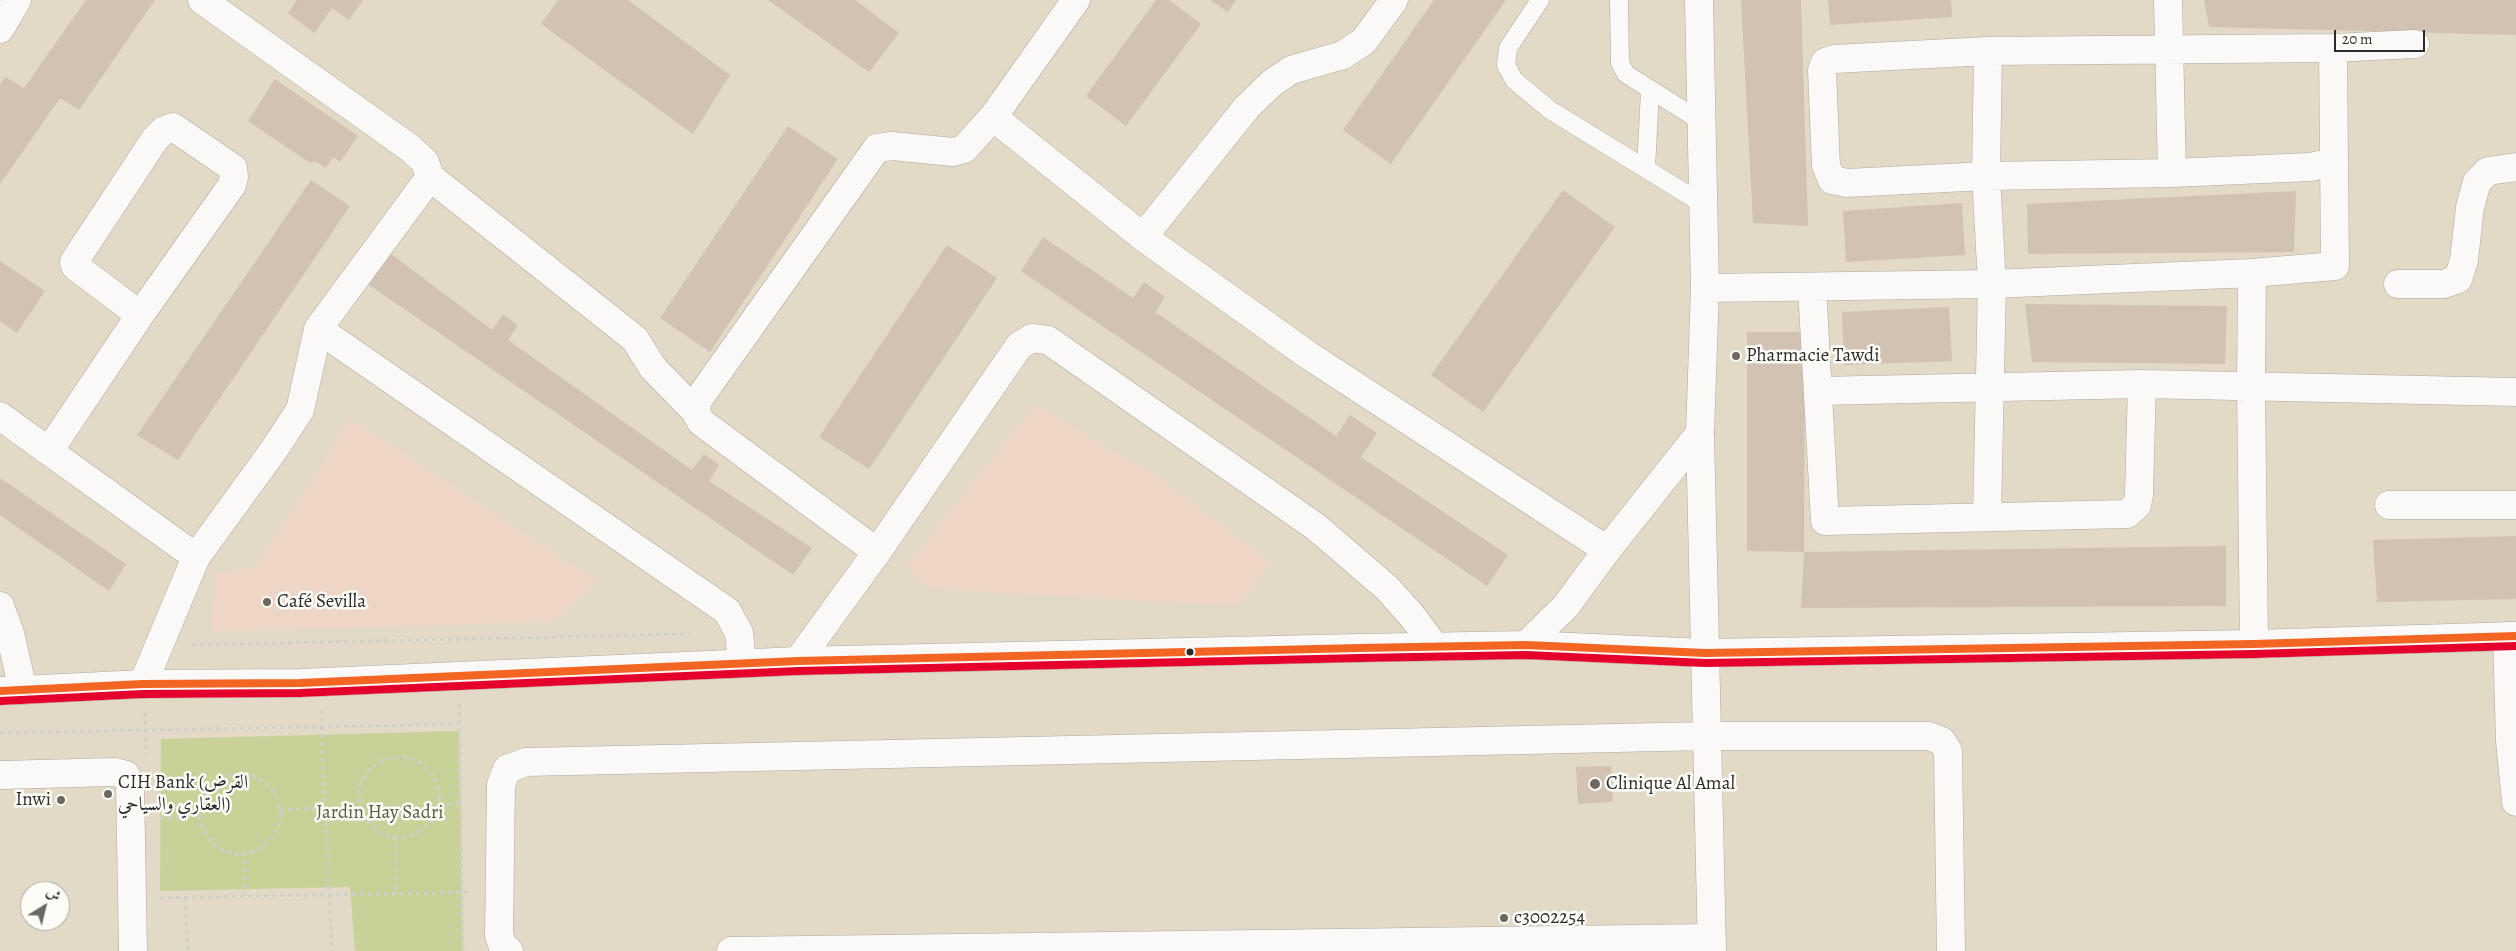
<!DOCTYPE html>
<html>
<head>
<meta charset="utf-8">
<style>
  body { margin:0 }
  #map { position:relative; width:2516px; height:951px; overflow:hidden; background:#e2dac7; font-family:Alegreya,Amiri,serif }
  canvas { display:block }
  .north { position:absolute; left:20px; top:881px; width:50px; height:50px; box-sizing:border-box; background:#fdfcf7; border:1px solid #a9a8a5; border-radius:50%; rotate:36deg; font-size:14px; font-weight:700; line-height:20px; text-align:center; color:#2b2b2b }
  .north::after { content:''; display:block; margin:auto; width:18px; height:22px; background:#6b6862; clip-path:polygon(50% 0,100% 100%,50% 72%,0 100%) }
  .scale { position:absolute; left:2334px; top:30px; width:91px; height:22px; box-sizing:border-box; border:2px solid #2b2b2b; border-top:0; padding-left:6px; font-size:15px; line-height:18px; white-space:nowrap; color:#2b2b2b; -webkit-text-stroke:4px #fdfcf7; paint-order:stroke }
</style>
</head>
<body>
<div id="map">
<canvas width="2516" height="951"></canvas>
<div class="north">ش</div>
<div class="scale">20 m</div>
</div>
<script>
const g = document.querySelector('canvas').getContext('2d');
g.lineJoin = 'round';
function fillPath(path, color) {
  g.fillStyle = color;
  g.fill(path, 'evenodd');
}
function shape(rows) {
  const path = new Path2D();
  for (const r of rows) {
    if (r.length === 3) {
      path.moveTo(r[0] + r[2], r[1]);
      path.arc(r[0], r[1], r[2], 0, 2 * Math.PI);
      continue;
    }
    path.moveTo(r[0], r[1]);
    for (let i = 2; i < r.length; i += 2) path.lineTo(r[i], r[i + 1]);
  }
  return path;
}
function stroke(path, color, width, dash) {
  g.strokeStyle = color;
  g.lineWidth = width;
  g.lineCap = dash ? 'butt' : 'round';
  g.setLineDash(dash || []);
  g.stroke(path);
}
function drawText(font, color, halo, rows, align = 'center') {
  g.font = font + ' Alegreya,Amiri,serif';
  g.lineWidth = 5;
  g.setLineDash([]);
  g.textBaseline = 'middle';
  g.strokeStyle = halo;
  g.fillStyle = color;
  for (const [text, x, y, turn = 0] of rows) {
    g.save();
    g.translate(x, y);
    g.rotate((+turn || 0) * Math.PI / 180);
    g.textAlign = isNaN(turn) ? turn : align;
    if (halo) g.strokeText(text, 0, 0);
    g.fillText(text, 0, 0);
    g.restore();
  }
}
const built = shape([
  [1035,404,1161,478,1272,563,1238,606,929,589,906,567],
  [351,418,598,581,554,622,211,632,215,574,256,566]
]);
const green = shape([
  [459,731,463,951,355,951,350,887,160,891,161,739]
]);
const building = shape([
  [86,0,155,0,79,110,60,98,0,184,0,85,5,77,24,88],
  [297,0,363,0,349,20,332,8,314,33,288,13],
  [558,0,628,0,730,75,693,134,541,24],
  [768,0,855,0,899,33,869,72],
  [1156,0,1169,0,1201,24,1126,126,1086,96],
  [1210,0,1236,0,1228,12],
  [1434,0,1506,0,1391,164,1343,130],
  [1741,0,1801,0,1808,226,1753,223],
  [1828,0,1951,0,1952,17,1830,25],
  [2204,0,2516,0,2516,35,2209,27],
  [275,79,358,136,340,162,333,157,326,168,315,161,310,163,248,121],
  [788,126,838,159,710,352,660,318],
  [311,180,350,206,178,460,137,435],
  [1563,190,1615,227,1483,412,1431,375],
  [2296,191,2294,252,2028,254,2027,204],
  [1962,203,1965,255,1846,262,1843,211],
  [1043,237,1133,298,1144,282,1165,297,1155,312,1336,436,1350,415,1377,433,1361,457,1508,555,1487,586,1021,271],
  [947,245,997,278,869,469,819,437],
  [390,253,492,330,503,314,518,325,508,340,692,470,704,454,719,465,709,481,812,548,793,575,369,285],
  [0,261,45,291,17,333,0,321],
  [2025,304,2227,306,2225,364,2032,362],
  [1949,307,1952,361,1844,365,1842,312],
  [1747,332,1805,332,1804,552,1747,551],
  [0,478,126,564,109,591,0,515],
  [2516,536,2516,599,2377,602,2373,540],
  [2226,546,2226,606,1801,608,1804,552],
  [1611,766,1613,802,1578,804,1576,767]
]);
const path = shape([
  [192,645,690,634],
  [459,704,463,951],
  [322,710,323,767,332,951],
  [145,713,146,754],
  [0,733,459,724],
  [399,797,40],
  [240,814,40],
  [439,805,461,803],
  [280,810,325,808],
  [160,819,199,815],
  [395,837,396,893],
  [245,896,245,854],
  [160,898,472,892],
  [185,898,188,951]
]);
const service = shape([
  [1540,0,1508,48,1506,65,1514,80,1550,110,1703,204],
  [1619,0,1620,63,1626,74,1702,122],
  [1646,169,1650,91]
]);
const minor = shape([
  [1699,0,1705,288,1700,433,1712,951],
  [2168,0,2172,173],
  [0,29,17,0],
  [993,117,1143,237,1308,355,1607,550],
  [2334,162,2310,167,2172,173,1986,176,1847,183,1832,180,1826,166,1822,70,1825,62,1834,59,1988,51,2333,48,2415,44],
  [430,177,635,339,653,368,695,411,701,422,877,552],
  [1143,237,1247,107,1272,83,1291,70,1343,55,1364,41,1394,0],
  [2252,273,2335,266,2333,48],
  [2398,284,2444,284,2458,279,2464,260,2470,207,2477,182,2488,171,2516,167],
  [1812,287,1825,521,2127,514,2137,505,2139,495,2142,384],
  [1705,288,1992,284,2252,273,2251,387,2254,644],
  [318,329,727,611,739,633,742,663],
  [1818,391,2142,384,2516,392],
  [695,411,698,400,877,148,892,146,953,152,964,149,993,117,1076,0],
  [0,416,196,557],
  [49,451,140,315,232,185,234,177,233,168,173,127,164,130,155,139,74,262,75,266,140,315],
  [2389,505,2516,505],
  [1987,517,1992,284,1986,176,1988,51],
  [0,606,10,633,23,690],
  [2507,636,2510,741,2516,802],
  [798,661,877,552,1019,346,1032,338,1048,340,1316,527,1387,588,1412,616,1435,647],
  [143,684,196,557,273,451,300,410,318,329,430,177,425,162,410,148,202,0],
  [0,775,115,772,126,775,130,784,133,951],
  [509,951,504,950,499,935,501,785,507,769,526,762,1706,736,1929,736,1942,741,1948,751,1951,951],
  [731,951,1712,938]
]);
const tertiary = shape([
  [1526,645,1566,606,1607,550,1700,433],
  [0,691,143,684,300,683,798,661,1360,648,1526,645,1705,653,2254,644,2516,636]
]);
const bus1 = shape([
  [0,691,143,684,300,683,798,661,1360,648,1526,645,1705,653,2254,644,2516,636]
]);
const bus2 = shape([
  [0,701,143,694,300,693,798,671,1360,658,1526,655,1705,663,2254,654,2516,646]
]);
const markers = [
  [1736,356,5,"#6b6862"],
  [267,602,5,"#6b6862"],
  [1190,652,4.5,"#2b2b2b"],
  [1595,784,6,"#6b6862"],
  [108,794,5,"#6b6862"],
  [61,800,5,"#6b6862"],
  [1504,918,5,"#6b6862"]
];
const poiNames = [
  ["Pharmacie Tawdi",1746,356],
  ["Café Sevilla",277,602],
  ["CIH Bank (القرض",118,783],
  ["العقاري والسياحي)",118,805],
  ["Clinique Al Amal",1606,784],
  ["Inwi",51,800,"right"],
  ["c3002254",1514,918]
];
const parkNames = [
  ["Jardin Hay Sadri",380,813]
];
fillPath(built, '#edd6c6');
fillPath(green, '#c8d298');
fillPath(building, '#d1c2b3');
stroke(service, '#aea99e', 19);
stroke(minor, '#aea99e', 29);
stroke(tertiary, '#aea99e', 29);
stroke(path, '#d1cfca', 3, [4, 4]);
stroke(service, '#fbf9f7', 18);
stroke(minor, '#fbf9f7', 28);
stroke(tertiary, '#fbf9f7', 28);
stroke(bus1, '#f26522', 8);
stroke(bus2, '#e4002b', 8);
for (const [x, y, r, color] of markers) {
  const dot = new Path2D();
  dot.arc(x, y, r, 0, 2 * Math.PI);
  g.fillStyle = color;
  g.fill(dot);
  stroke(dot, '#fdfcf7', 2);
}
drawText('19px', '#2b2b2b', '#fdfcf7', poiNames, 'left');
drawText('19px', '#545b40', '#fdfcf7', parkNames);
</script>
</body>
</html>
